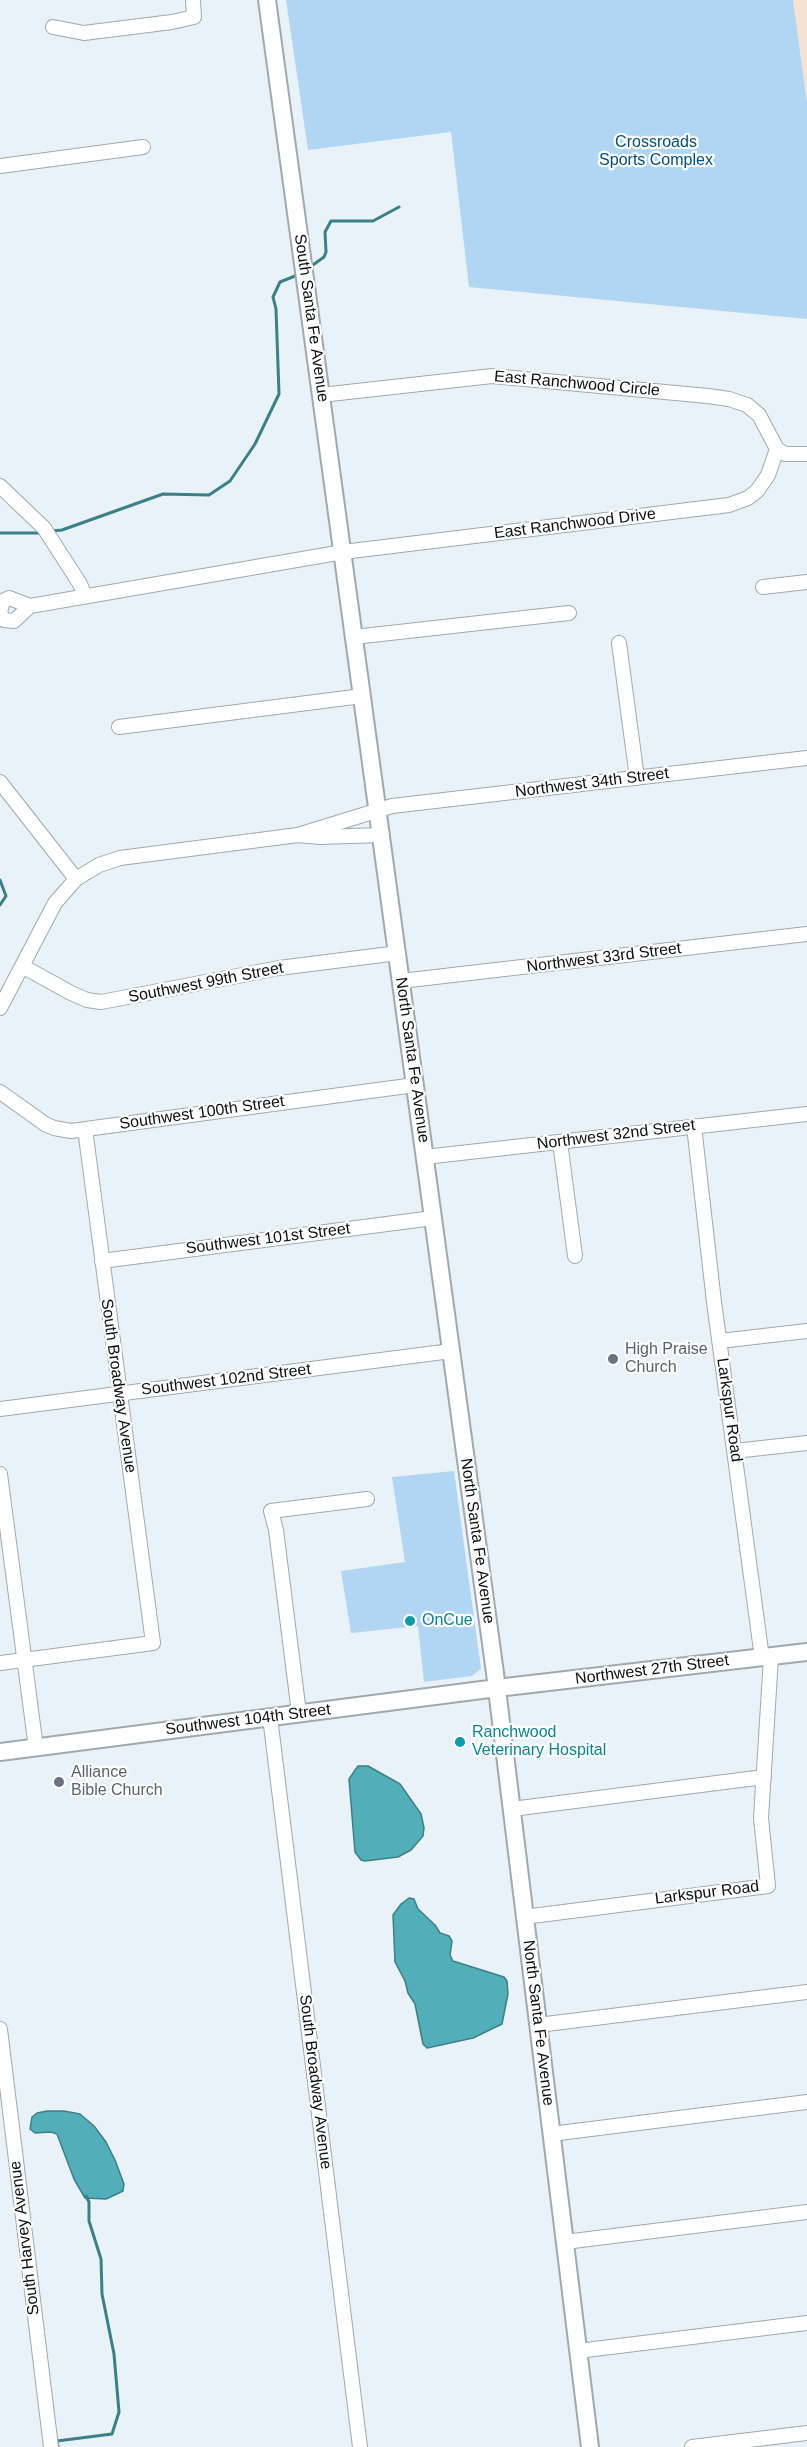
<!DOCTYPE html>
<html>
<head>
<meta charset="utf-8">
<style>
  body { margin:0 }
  canvas { display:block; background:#e9f2f8 }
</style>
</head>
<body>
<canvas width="807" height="2447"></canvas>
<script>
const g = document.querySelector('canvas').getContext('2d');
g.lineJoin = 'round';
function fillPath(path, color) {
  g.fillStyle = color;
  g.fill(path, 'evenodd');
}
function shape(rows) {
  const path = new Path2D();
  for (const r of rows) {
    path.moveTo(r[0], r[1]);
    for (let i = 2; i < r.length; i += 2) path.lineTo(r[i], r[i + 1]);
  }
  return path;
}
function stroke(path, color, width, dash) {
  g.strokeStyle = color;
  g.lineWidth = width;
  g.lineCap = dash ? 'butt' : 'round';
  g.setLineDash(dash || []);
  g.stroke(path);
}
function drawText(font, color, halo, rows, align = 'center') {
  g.font = font + ' Helvetica,sans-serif';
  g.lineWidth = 4.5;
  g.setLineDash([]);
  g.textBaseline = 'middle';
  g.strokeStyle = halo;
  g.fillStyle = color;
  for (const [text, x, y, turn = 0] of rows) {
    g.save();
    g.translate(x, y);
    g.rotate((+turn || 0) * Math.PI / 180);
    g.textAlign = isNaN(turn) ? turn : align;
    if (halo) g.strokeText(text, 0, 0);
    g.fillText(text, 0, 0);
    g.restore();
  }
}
const industrial = shape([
  [793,0,807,0,807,103]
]);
const green = shape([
  [286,0,793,0,807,103,807,319,469,287,451,132,308,150],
  [454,1471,481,1669,472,1676,424,1682,418,1626,351,1633,341,1571,405,1562,392,1477]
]);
const water = shape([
  [358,1766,368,1766,400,1784,421,1814,424,1828,423,1836,411,1850,398,1857,365,1861,361,1860,355,1852,349,1779,358,1766],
  [409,1898,414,1899,418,1909,435,1925,440,1933,449,1936,452,1941,450,1955,453,1961,504,1977,507,1981,508,1994,502,2024,473,2038,427,2048,423,2044,415,2004,408,1993,405,1981,395,1962,393,1915,401,1904,409,1898],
  [47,2111,64,2111,80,2114,94,2126,106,2142,115,2160,124,2184,123,2191,106,2199,85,2198,74,2179,57,2134,51,2132,35,2133,30,2129,32,2117,37,2113,47,2111]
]);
const stream = shape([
  [310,267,324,257,326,252,325,232,331,221,373,221,399,207],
  [51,531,62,530,163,494,209,495,230,481,255,444,279,394,276,309,273,297,280,282,300,274],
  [0,533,42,533],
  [0,880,6,896,0,905],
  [58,2447,57,2441,112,2434,119,2412,114,2354,102,2294,101,2259,89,2221,89,2202,86,2196]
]);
const minor = shape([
  [53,27,84,33,172,22,194,17,193,0],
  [0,166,143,147],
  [321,395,492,376,708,396,729,399,747,405,759,415,777,449,785,454,807,454],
  [0,486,44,528,80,584,85,596],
  [763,587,807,582],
  [0,612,3,601,9,598,30,606,343,552,729,505,748,498,757,491,768,475,777,449],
  [0,613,4,620,14,621,30,606],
  [354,637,569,613],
  [619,643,637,778],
  [119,727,362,696],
  [0,782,76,879],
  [298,835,392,806,807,758],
  [22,966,71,993,87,1000,101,1002,279,968,398,953],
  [401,981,807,934],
  [0,1008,55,903,76,879,99,865,120,858,298,835,320,837,382,835],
  [0,1092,45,1124,54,1128,71,1131,415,1085],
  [694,1126,714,1302,762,1658],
  [560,1142,575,1256],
  [425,1157,807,1114],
  [102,1261,433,1218],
  [720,1341,807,1331],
  [0,1409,451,1351],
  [735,1451,807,1443],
  [0,1474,36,1748],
  [0,1663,153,1643,85,1129],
  [299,1713,276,1530,271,1511,367,1499],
  [270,1717,360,2447],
  [512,1809,764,1777],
  [524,1917,768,1886,761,1818,771,1657],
  [538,2025,807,1992],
  [0,2029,51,2447],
  [551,2134,807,2102],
  [565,2242,807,2212],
  [578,2351,807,2323],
  [692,2447,807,2433]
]);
const major = shape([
  [267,0,495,1673,590,2447],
  [0,1752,497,1688,807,1652]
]);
const markers = [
  [613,1359,6,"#6b7280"],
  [410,1621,6,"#0f9aa8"],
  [460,1742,6,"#0f9aa8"],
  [59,1782,6,"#6b7280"]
];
const parkNames = [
  ["Crossroads",656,143],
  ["Sports Complex",656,161]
];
const streetNames = [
  ["South Santa Fe Avenue",311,318,82],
  ["East Ranchwood Circle",577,384,5],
  ["East Ranchwood Drive",575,524,-7],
  ["Northwest 34th Street",592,783,-7],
  ["Northwest 33rd Street",604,958,-7],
  ["Southwest 99th Street",206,983,-11],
  ["North Santa Fe Avenue",412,1060,82],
  ["Southwest 100th Street",202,1113,-8],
  ["Northwest 32nd Street",616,1135,-7],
  ["Southwest 101st Street",268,1239,-7],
  ["Southwest 102nd Street",226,1380,-7],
  ["South Broadway Avenue",118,1386,82],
  ["Larkspur Road",729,1410,82],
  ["North Santa Fe Avenue",477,1541,82],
  ["Northwest 27th Street",652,1670,-7],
  ["Southwest 104th Street",248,1720,-7],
  ["Larkspur Road",707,1893,-7],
  ["North Santa Fe Avenue",538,2023,83],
  ["South Broadway Avenue",315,2082,83],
  ["South Harvey Avenue",25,2238,-97]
];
const worshipNames = [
  ["High Praise",625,1350],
  ["Church",625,1368],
  ["Alliance",71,1773],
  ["Bible Church",71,1791]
];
const cultureNames = [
  ["OnCue",422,1621],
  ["Ranchwood",472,1733],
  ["Veterinary Hospital",472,1751]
];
fillPath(industrial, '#f6e2d3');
fillPath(green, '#b1d6f4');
fillPath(water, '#52afba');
stroke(water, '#3d7f87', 1.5);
stroke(stream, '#3d7f87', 3);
stroke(minor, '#a1a9af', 16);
stroke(major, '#a1a9af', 20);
stroke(minor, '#fff', 14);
stroke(major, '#fff', 16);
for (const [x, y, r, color] of markers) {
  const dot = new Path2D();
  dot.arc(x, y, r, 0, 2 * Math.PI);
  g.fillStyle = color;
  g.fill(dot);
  stroke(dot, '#fff', 2);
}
drawText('16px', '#024d77', '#fff', parkNames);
drawText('16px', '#0b0e10', '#fff', streetNames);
drawText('16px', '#5b616d', '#fff', worshipNames, 'left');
drawText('16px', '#0d838f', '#fff', cultureNames, 'left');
</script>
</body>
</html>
